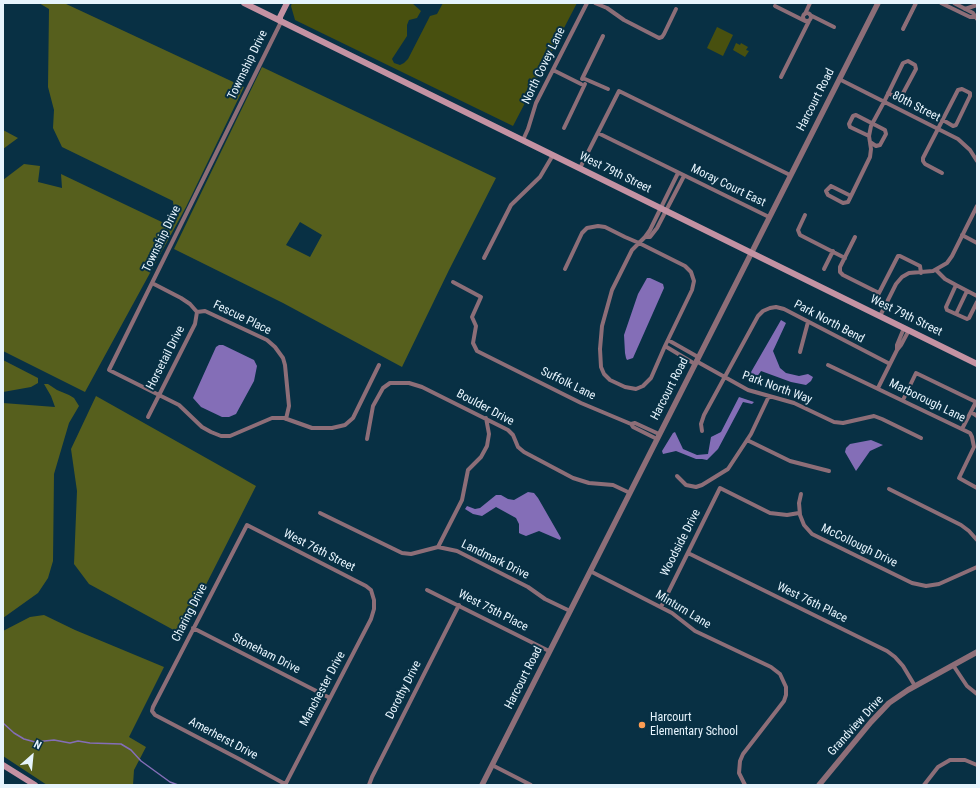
<!DOCTYPE html>
<html>
<head>
<meta charset="utf-8">
<style>
  body { margin:0 }
  #map { position:relative; width:980px; height:788px; overflow:hidden; background:#083044; font-family:"Roboto Condensed",sans-serif }
  canvas { display:block }
  .frame { position:absolute; inset:0; border:4px solid #e6f4fd; pointer-events:none }
  .north { position:absolute; left:12px; top:736px; width:40px; height:40px; -webkit-text-stroke:3px #083044; paint-order:stroke; rotate:27deg; font-size:11px; font-weight:700; line-height:16px; text-align:center; color:#e6f4fd }
  .north::after { content:''; display:block; margin:auto; width:14px; height:18px; background:#e6f4fd; clip-path:polygon(50% 0,100% 100%,50% 72%,0 100%) }
</style>
</head>
<body>
<div id="map">
<canvas width="980" height="788"></canvas>
<div class="frame"></div>
<div class="north">N</div>
</div>
<script>
const g = document.querySelector('canvas').getContext('2d');
g.lineJoin = 'round';
function fillPath(path, color) {
  g.fillStyle = color;
  g.fill(path, 'evenodd');
}
function shape(rows) {
  const path = new Path2D();
  for (const r of rows) {
    if (r.length === 3) {
      path.moveTo(r[0] + r[2], r[1]);
      path.arc(r[0], r[1], r[2], 0, 2 * Math.PI);
      continue;
    }
    path.moveTo(r[0], r[1]);
    for (let i = 2; i < r.length; i += 2) path.lineTo(r[i], r[i + 1]);
  }
  return path;
}
function stroke(path, color, width, dash) {
  g.strokeStyle = color;
  g.lineWidth = width;
  g.lineCap = dash ? 'butt' : 'round';
  g.setLineDash(dash || []);
  g.stroke(path);
}
function drawText(font, color, halo, rows, align = 'center') {
  g.font = font + ' "Roboto Condensed",sans-serif';
  g.lineWidth = 4;
  g.setLineDash([]);
  g.textBaseline = 'middle';
  g.strokeStyle = halo;
  g.fillStyle = color;
  for (const [text, x, y, turn = 0] of rows) {
    g.save();
    g.translate(x, y);
    g.rotate((+turn || 0) * Math.PI / 180);
    g.textAlign = isNaN(turn) ? turn : align;
    if (halo) g.strokeText(text, 0, 0);
    g.fillText(text, 0, 0);
    g.restore();
  }
}
const green = shape([
  [292,3,412,3,421,11,417,18,409,20,407,25,407,36,392,59,394,63,400,65,404,63,408,59,428,20,430,16,437,14,443,3,577,3,513,126,295,20,291,6],
  [717,27,733,35,723,56,707,48],
  [736,43,740,45,741,43,748,47,746,50,749,51,745,57,733,50]
]);
const forest = shape([
  [39,3,64,3,244,87,186,207,85,392,3,351,3,180,24,164,40,166,38,182,62,188,61,174,166,224,174,210,173,201,62,147,53,128,54,110,48,87,49,9],
  [262,67,496,178,449,270,402,367,283,303,174,249],
  [300,222,322,235,310,257,286,245],
  [3,130,18,138,3,149],
  [3,360,38,378,38,383,31,387,3,392],
  [44,384,48,384,57,390,69,395,74,398,79,406,69,423,54,474,53,561,48,578,38,593,3,618,3,403,55,407,51,396],
  [96,396,256,486,181,634,89,584,74,564,77,491,71,449],
  [44,615,75,630,164,667,129,737,146,747,134,770,133,785,47,785,3,756,3,631,30,617]
]);
const water = shape([
  [647,278,650,278,663,284,664,288,633,358,627,360,626,358,625,353,624,335,638,294],
  [781,320,786,323,773,351,780,368,786,373,799,376,808,374,813,377,811,381,806,385,791,382,761,371,754,382,747,379],
  [219,345,223,345,254,360,257,366,254,381,236,414,229,417,222,417,201,407,193,398,216,347],
  [739,397,754,402,752,404,743,402,718,449,707,460,702,459,696,459,676,451,663,454,662,451,673,433,675,432,683,449,697,455,708,454,711,437,721,432],
  [871,440,883,445,870,451,856,471,845,452,846,448,850,444],
  [528,492,534,493,538,498,561,538,560,540,539,531,526,536,521,534,519,533,519,524,516,518,496,507,482,516,473,514,465,509,467,506,475,509,480,508,496,495,501,495,508,499,514,500]
]);
const stream = shape([
  [3,723,14,733,24,739,35,742,54,740,70,743,78,741,90,743,121,744,131,750,141,761,170,782,178,785]
]);
const minor = shape([
  [595,3,607,8,624,20,659,38,662,37,664,34,676,9],
  [941,3,970,17,975,17],
  [954,3,973,13,977,19],
  [775,6,805,21],
  [965,9,977,5],
  [807,17,4],
  [805,14,810,3],
  [810,15,834,27],
  [280,21,280,24,109,370,179,405,202,427,211,432,221,436,230,436,272,418,284,418,312,428,332,428,345,425,353,418,379,365],
  [903,29,916,3],
  [553,70,581,84],
  [781,77,809,21],
  [582,79,603,36],
  [585,79,608,89],
  [839,79,958,139,970,150,977,161],
  [564,128,585,84],
  [598,133,769,217],
  [869,136,850,127,849,124,853,116,856,115,885,130,886,134,880,145,876,146,870,142],
  [523,140,528,129,536,103,587,3],
  [580,168,619,91,790,175],
  [942,173,925,164,923,161,923,158,958,90,962,89,970,93,970,96,956,125,953,126,943,120],
  [831,186,851,196,848,202,843,203,828,195,826,191,831,186],
  [851,196,870,157,871,149,869,136,871,126,884,102,903,63,908,61,915,65,916,69,901,97,898,98,888,93],
  [805,215,798,230,800,235,845,258],
  [962,235,977,243],
  [645,237,650,237,657,228,684,176],
  [855,237,840,267,840,272,843,275,879,293,898,256,900,256,920,266,921,273],
  [484,258,511,205,540,177,553,155],
  [565,269,582,233,587,228,598,226,605,227,625,237,639,243,685,266,691,272,694,281,692,290,665,346,651,378,643,386,636,389,625,387,610,380,604,374,601,367,600,349,602,326,612,290,632,250,645,237,650,230,678,173],
  [824,269,833,251],
  [936,270,945,279,956,285],
  [453,282,481,297,472,317,476,326,473,343,477,351,581,403,631,424,635,423,659,434],
  [977,296,956,285,946,307,947,310,967,319,969,318,977,302],
  [197,312,205,311,267,340,275,347,283,358,285,365,289,406,286,419],
  [956,314,967,291],
  [880,316,896,284,902,277,909,273,933,271,947,263,952,256,977,206],
  [668,340,698,357],
  [665,346,695,364],
  [897,350,897,345,904,328],
  [800,352,808,322],
  [696,361,748,390,794,403,834,422,843,423,874,416,882,419,921,438],
  [828,365,970,433,972,437,974,447,959,478,977,488],
  [878,388,897,350,901,345,909,330],
  [903,400,916,373,976,402,962,429],
  [971,412,977,416],
  [148,417,195,324,197,312,190,304,181,298,152,283],
  [631,424,633,427,657,439],
  [702,431,701,424,704,415,758,316,763,311,770,308,776,307,784,309,890,364],
  [367,439,373,406,383,388,390,383,409,383,422,387,508,430,513,435,518,447,524,452,573,478,589,483,613,485,630,493],
  [747,440,790,461,829,471],
  [677,476,686,485,696,487,702,485,728,469,751,434,769,396],
  [889,489,961,525,969,531,977,540],
  [801,494,799,503,800,515,804,525,812,534,912,583,926,586,939,584,977,567],
  [320,513,402,553,411,554,438,547,457,551,528,587,545,599,570,611],
  [438,547,462,500,468,470,481,457,487,446,489,434,486,418],
  [688,553,887,651,895,657,903,666,915,686],
  [590,571,672,613,695,631,771,667,780,674,786,687,786,695,784,701,743,754,740,761,739,773,745,785],
  [427,590,549,651],
  [661,607,720,488,770,513,787,515,799,513],
  [193,628,330,698],
  [953,665,967,686,977,694],
  [492,765,531,785],
  [285,785,371,619,374,609,374,600,371,590,366,586,247,525,153,707,152,711,155,715,241,760,285,784],
  [369,785,372,777,459,605],
  [924,785,938,767,950,760,965,760,977,765]
]);
const tertiary = shape([
  [482,785,878,3],
  [819,785,871,722,889,703,908,690,977,652]
]);
const secondary = shape([
  [244,3,977,364],
  [280,21,280,17,287,3],
  [3,765,35,785]
]);
const markers = [
  [642,725,4,"#fc9d53"]
];
const streetNames = [
  ["Towmship Drive",248,65,-64],
  ["North Covey Lane",544,66,-64],
  ["Harcourt Road",816,100,-63],
  ["80th Street",916,107,27],
  ["West 79th Street",615,173,26],
  ["Moray Court East",728,186,26],
  ["Township Drive",162,239,-64],
  ["West 79th Street",906,316,26],
  ["Fescue Place",242,318,26],
  ["Park North Bend",829,322,28],
  ["Horsetail Drive",166,358,-63],
  ["Suffolk Lane",568,384,26],
  ["Park North Way",777,388,20],
  ["Harcourt Road",670,389,-63],
  ["Marborough Lane",927,401,26],
  ["Boulder Drive",485,408,28],
  ["Woodside Drive",681,543,-63],
  ["McCollough Drive",859,546,26],
  ["West 76th Street",319,551,27],
  ["Landmark Drive",495,560,26],
  ["West 76th Place",812,603,26],
  ["Minturn Lane",683,610,31],
  ["West 75th Place",493,611,27],
  ["Charing Drive",190,613,-63],
  ["Stoneham Drive",266,654,27],
  ["Harcourt Road",524,678,-63],
  ["Manchester Drive",323,689,-62],
  ["Dorothy Drive",404,690,-63],
  ["Grandview Drive",856,726,-48],
  ["Amerherst Drive",223,739,28]
];
const poiNames = [
  ["Harcourt",650,718],
  ["Elementary School",650,732]
];
fillPath(green, '#48500f');
fillPath(forest, '#565f1d');
fillPath(water, '#846eb7');
stroke(stream, '#846eb7', 1.5);
stroke(minor, '#8d6e78', 4);
stroke(tertiary, '#8d6e78', 5.5);
stroke(secondary, '#c492a3', 6);
for (const [x, y, r, color] of markers) {
  const dot = new Path2D();
  dot.arc(x, y, r, 0, 2 * Math.PI);
  g.fillStyle = color;
  g.fill(dot);
  stroke(dot, '#083044', 1.5);
}
drawText('12px', '#e6f4fd', '#083044', streetNames);
drawText('12px', '#e6f4fd', '#083044', poiNames, 'left');
</script>
</body>
</html>
